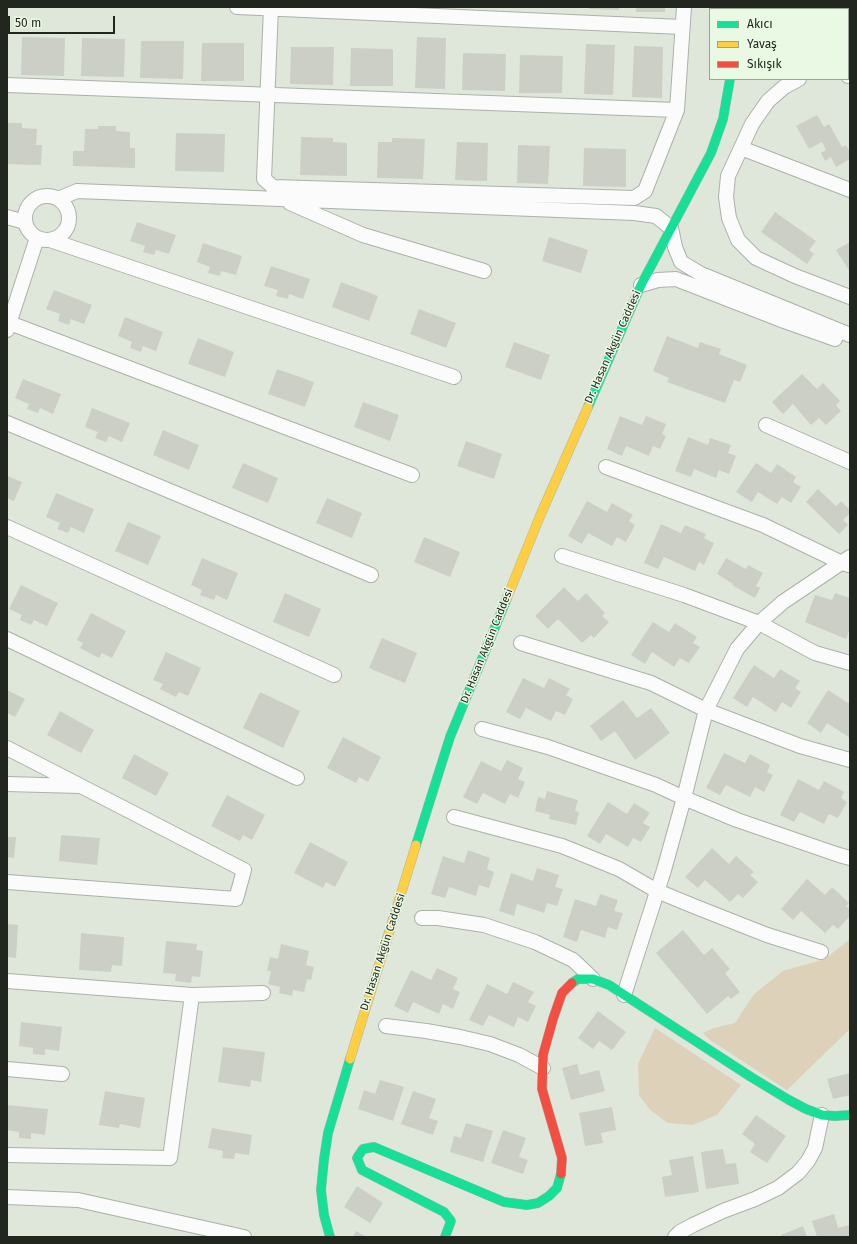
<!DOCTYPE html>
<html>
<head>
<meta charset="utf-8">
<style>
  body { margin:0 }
  #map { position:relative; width:857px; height:1244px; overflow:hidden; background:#dfe7db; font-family:"Fira Sans",sans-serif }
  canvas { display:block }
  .frame { position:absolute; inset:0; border:8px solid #21271f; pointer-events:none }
  .legend { position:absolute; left:709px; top:8px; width:140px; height:72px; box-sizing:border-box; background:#eaf9e3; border:1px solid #9aa595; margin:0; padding:5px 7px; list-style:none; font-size:12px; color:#21271f }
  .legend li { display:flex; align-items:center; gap:8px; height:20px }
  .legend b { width:20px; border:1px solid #9aa595 }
  .scale { position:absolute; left:8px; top:16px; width:107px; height:18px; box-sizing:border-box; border:2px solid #21271f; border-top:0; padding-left:5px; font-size:12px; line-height:14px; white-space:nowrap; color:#21271f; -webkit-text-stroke:3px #eaf9e3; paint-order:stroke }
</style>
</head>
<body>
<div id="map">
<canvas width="857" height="1244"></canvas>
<div class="frame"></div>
<ul class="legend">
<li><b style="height:5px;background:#16e098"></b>Akıcı</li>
<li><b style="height:5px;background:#ffcf43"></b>Yavaş</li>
<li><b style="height:5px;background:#f24e42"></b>Sıkışık</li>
</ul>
<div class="scale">50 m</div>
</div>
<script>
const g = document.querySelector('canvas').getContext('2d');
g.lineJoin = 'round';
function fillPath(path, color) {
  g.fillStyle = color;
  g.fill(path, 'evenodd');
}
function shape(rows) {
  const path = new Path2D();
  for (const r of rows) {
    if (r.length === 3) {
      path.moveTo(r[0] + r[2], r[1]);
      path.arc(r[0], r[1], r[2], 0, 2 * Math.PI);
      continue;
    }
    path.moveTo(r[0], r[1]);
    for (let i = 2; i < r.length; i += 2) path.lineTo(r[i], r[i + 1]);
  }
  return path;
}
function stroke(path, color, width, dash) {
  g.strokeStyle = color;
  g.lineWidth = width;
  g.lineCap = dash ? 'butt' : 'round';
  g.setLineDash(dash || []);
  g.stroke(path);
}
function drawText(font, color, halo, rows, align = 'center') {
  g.font = font + ' "Fira Sans",sans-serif';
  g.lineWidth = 3;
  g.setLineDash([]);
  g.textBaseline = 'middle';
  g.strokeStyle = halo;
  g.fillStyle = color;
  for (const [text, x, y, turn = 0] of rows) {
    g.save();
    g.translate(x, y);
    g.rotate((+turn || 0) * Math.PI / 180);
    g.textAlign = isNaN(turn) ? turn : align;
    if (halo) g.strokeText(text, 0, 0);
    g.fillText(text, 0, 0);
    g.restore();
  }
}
const green = shape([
  [850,939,850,1029,787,1090,710,1040,703,1033,714,1028,735,1023,754,994,783,971,825,959],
  [655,1028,741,1085,717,1115,693,1125,668,1123,650,1110,639,1095,638,1064]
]);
const building = shape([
  [589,7,619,7,619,10,589,9],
  [636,7,665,7,665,12,636,12],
  [22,37,65,38,64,76,21,75],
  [417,37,446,38,445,89,415,88],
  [82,38,125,39,124,77,81,76],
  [141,41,184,41,183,79,140,78],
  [202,43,244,43,244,81,201,81],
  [586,44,615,45,613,95,584,94],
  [634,46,663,47,662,98,632,97],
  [291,47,334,47,333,85,290,84],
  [351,48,393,49,393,86,350,86],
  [463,53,506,54,505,91,462,90],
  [520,55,563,56,562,93,519,93],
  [817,115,824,127,829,124,842,147,846,145,850,152,850,159,836,167,831,157,825,161,821,153,826,150,822,142,809,149,796,126],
  [7,123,22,123,22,128,37,129,36,145,42,145,41,165,7,164],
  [98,126,116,126,116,131,130,132,130,148,135,148,135,168,73,166,73,151,84,151,85,129,98,129],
  [176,133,225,134,224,172,175,171],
  [301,137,333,138,333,142,347,143,347,176,300,175],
  [392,138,425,139,423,179,377,178,378,142,392,142],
  [457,142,488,143,487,181,455,180],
  [518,145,550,146,548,184,517,183],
  [584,148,626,149,626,187,583,186],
  [775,212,816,241,809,250,814,254,807,264,761,232],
  [137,222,176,235,169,254,156,250,154,255,143,252,145,246,130,241],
  [549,237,588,250,581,273,542,261],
  [850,242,850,272,836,250],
  [203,243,242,256,236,275,221,271,220,276,208,273,210,267,197,262],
  [271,266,310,279,303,299,289,294,288,299,276,296,278,290,264,286],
  [341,282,378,296,369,321,332,307],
  [54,290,92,305,84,324,71,319,69,325,58,321,60,314,46,309],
  [419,309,456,323,446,348,410,334],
  [125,317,163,332,156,351,143,346,141,352,130,348,132,342,118,336],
  [667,336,698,348,700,342,721,349,719,354,747,365,740,382,734,380,725,403,667,382,669,378,653,371],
  [198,338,234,352,225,377,188,364],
  [514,342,550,355,541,380,505,367],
  [277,369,314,382,305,407,268,394],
  [802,374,817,389,823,383,840,401,836,405,841,411,826,425,819,418,811,425,793,404,783,414,772,402],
  [23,379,61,394,53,414,40,408,38,413,27,409,29,404,15,398],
  [363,402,399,415,390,441,354,427],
  [92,408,130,423,122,442,109,436,106,442,95,438,98,432,85,427],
  [620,416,642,425,646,416,666,424,662,434,666,436,660,449,653,446,649,456,626,446,622,456,607,449],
  [163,430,199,445,189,470,153,455],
  [688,437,708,445,710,438,731,445,728,453,736,456,729,474,719,470,716,478,694,469,691,477,675,471],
  [466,441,502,454,494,479,457,466],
  [243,463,278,478,268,503,232,488],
  [756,463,771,473,777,464,796,477,793,482,801,487,791,503,782,497,777,504,758,492,752,502,736,492],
  [7,476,22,482,14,501,7,498],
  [818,489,836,506,841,501,850,510,850,513,843,520,848,525,839,534,806,502],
  [56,493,94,509,84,533,71,527,68,533,57,529,60,523,46,517],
  [327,498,362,513,352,538,316,523],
  [587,501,607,512,612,503,633,515,629,521,635,525,626,542,617,537,612,546,588,533,582,544,568,536],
  [128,522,161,536,148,565,115,551],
  [661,524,681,533,685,525,706,534,704,538,714,543,704,565,699,562,695,571,664,557,658,569,644,563],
  [424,537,460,552,450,577,414,562],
  [202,558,238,573,227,600,216,595,214,600,200,595,202,590,191,585],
  [726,558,746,569,748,565,763,573,756,586,760,588,755,598,732,585,733,584,717,574],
  [21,585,58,603,47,626,34,620,31,625,20,620,22,615,9,609],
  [564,587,578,601,586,593,605,613,602,616,609,622,594,638,591,635,582,643,558,619,548,629,535,616],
  [285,593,321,609,309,637,273,622],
  [835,593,850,598,850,628,846,639,805,622,815,595,832,600],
  [91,613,126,631,112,658,102,653,99,658,80,648,83,643,77,640],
  [653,622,669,632,675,623,697,637,693,643,700,647,689,663,680,658,674,667,652,652,645,664,631,655],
  [382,638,417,653,405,683,369,668],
  [166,652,201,668,188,696,179,692,176,697,160,689,163,684,153,680],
  [754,665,774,678,780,669,800,681,795,688,801,692,791,708,782,702,776,712,753,697,747,707,733,698],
  [523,678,544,688,549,678,570,689,566,695,573,699,565,715,556,711,551,721,526,708,520,719,506,712],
  [7,690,25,699,15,717,7,713],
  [828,690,848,703,850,701,850,738,827,723,821,733,807,723],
  [260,692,300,711,283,748,243,728],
  [623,700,637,718,651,708,670,733,635,760,615,731,601,741,590,726],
  [60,711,94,730,81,753,47,735],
  [343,737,381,757,368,782,359,777,356,783,327,768],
  [724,753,745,763,750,754,770,765,767,772,773,775,764,792,755,787,750,797,726,785,720,795,706,788],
  [134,754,169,773,156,796,122,778],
  [507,760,523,768,518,779,525,782,518,798,510,794,505,804,483,793,477,804,463,797,481,761,501,771],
  [798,779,819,790,824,781,844,792,841,798,847,802,838,818,829,814,824,824,800,812,794,822,780,815],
  [547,791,578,800,575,811,579,812,576,825,549,819,550,815,535,811,538,797,545,799],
  [227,795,265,815,252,840,243,835,240,841,211,826],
  [608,802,627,814,634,803,650,813,643,823,650,827,641,842,633,838,628,847,606,834,600,844,587,836],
  [61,835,100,838,97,865,59,861],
  [7,837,16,837,14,858,7,857],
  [310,842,348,862,335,887,326,882,323,888,294,873],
  [712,848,729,864,736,856,754,872,750,875,758,882,743,898,738,894,730,902,705,880,698,888,685,877],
  [468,850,490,858,487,869,494,872,489,888,479,885,476,896,449,887,445,898,431,894,443,856,464,863],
  [537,868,559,875,555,887,563,889,557,906,547,903,544,913,517,904,514,916,499,911,511,873,533,881],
  [807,879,825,895,832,887,849,903,846,906,850,910,850,916,838,929,833,925,825,933,801,911,793,920,781,909],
  [600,894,618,900,614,911,623,913,617,930,608,927,605,938,581,930,577,942,563,937,575,899,596,906],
  [7,924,18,925,16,958,7,957],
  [683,930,704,955,712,948,730,969,725,973,740,992,731,999,728,996,707,1014,656,953],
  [81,933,124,937,122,966,112,965,111,972,79,970],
  [166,941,197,944,196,950,203,951,200,977,192,976,191,983,175,981,176,974,163,973],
  [281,944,309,951,306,965,314,967,311,980,307,979,304,992,293,990,292,996,279,993,280,987,268,984,271,971,267,971,270,957,278,959],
  [437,968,458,978,453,989,460,992,453,1009,443,1004,439,1014,413,1002,408,1013,394,1006,411,970,431,980],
  [513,982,534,992,528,1002,536,1006,528,1022,518,1017,514,1027,489,1015,483,1026,469,1020,487,984,507,994],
  [598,1011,626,1032,612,1050,599,1041,593,1049,578,1038],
  [21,1022,62,1027,59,1051,45,1049,45,1055,33,1054,33,1048,19,1046],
  [223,1047,265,1052,261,1082,251,1080,250,1087,218,1082],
  [577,1064,580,1075,599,1070,605,1091,571,1100,562,1068],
  [850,1073,850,1095,833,1099,827,1079],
  [380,1080,404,1087,393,1121,358,1109,364,1090,375,1094],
  [105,1091,145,1098,140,1128,120,1124,119,1128,99,1125],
  [413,1091,436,1099,429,1118,438,1121,433,1135,401,1124],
  [7,1105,48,1109,45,1135,31,1133,31,1139,19,1138,19,1132,7,1130],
  [612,1107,616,1130,601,1133,603,1143,585,1146,579,1113],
  [756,1115,786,1136,767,1163,750,1152,755,1144,742,1134],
  [466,1123,493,1131,483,1162,450,1152,454,1136,461,1138],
  [212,1128,252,1135,249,1155,235,1153,234,1159,222,1158,223,1151,208,1148],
  [503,1130,526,1138,519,1157,528,1160,523,1174,491,1163],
  [723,1149,726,1164,736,1163,739,1184,706,1189,701,1152],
  [693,1156,699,1192,665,1197,662,1177,672,1175,669,1160],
  [357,1186,383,1203,370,1223,344,1207],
  [834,1214,838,1228,849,1225,850,1229,850,1237,817,1237,812,1221],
  [803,1226,807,1237,781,1237,781,1235],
  [356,1231,367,1237,353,1237]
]);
const street = shape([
  [237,7,682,27],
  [271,7,264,179,273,187,634,198,645,191,677,110,684,7],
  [848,76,850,76],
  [7,85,677,110],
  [741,148,752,124,768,101,784,87,799,79],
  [850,190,741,148,728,176,726,197,729,218,738,240,756,258,795,276,850,297],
  [47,218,22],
  [58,199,77,191,634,213,656,216,671,228,675,247,681,262,701,274,850,335],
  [290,203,363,235,484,271],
  [7,217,25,222],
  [50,240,454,377],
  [641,285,658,280,676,279,784,321,835,339],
  [7,322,412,475],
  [7,330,37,238],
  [7,423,371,575],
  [766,425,850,462],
  [606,467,763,525,842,563,849,565],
  [7,527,334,675],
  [562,556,684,595,759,623,815,653,850,663],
  [7,639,297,778],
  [521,643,651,683,706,710,800,746,850,760],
  [482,729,548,747,656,785,684,798,737,820,839,855,850,858],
  [7,748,244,870,236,899,7,882],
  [7,784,79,786],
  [454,817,562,846,619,869,657,891,696,907,767,935,821,952],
  [422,918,438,918,484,925,535,942,573,960,593,979],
  [7,981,192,995,170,1158,7,1155],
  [192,995,263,993],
  [624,995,664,870,684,798,706,710,737,649,759,623,783,602,850,557],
  [386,1026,426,1031,460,1037,490,1044,519,1055,543,1068],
  [7,1069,62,1074],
  [7,1197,78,1200,244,1237],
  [675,1237,680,1232,693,1225,723,1211,755,1199,778,1188,798,1173,808,1161,815,1148,822,1115]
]);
const fast = shape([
  [734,7,734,9],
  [588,407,641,285,711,153,723,119,730,79],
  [416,845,450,737,507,598],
  [572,983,578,979,593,979,609,985,751,1077,789,1100,806,1109,822,1115,835,1116,850,1115],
  [330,1237,324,1215,321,1190,324,1159,328,1133,350,1059],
  [445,1237,451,1221,444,1212,362,1170,357,1158,363,1149,374,1147,504,1202,527,1205,538,1203,549,1196,557,1188,561,1174]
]);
const slow = shape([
  [507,598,540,516,588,407],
  [350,1059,416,845]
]);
const jam = shape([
  [561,1174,562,1158,542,1089,543,1055,553,1019,562,993,572,983]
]);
const streetNames = [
  ["Dr. Hasan Akgün Caddesi",613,347,-66],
  ["Dr. Hasan Akgün Caddesi",487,646,-68],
  ["Dr. Hasan Akgün Caddesi",383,952,-72]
];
fillPath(green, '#ded1ba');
fillPath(building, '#cccfc5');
stroke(street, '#abb2a8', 16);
stroke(fast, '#abb2a8', 10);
stroke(slow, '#abb2a8', 10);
stroke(jam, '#abb2a8', 10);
stroke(street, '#fafbfa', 14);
stroke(fast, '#16e098', 9);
stroke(slow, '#ffcf43', 9);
stroke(jam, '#f24e42', 9);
drawText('11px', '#21271f', '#eaf9e3', streetNames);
</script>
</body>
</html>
